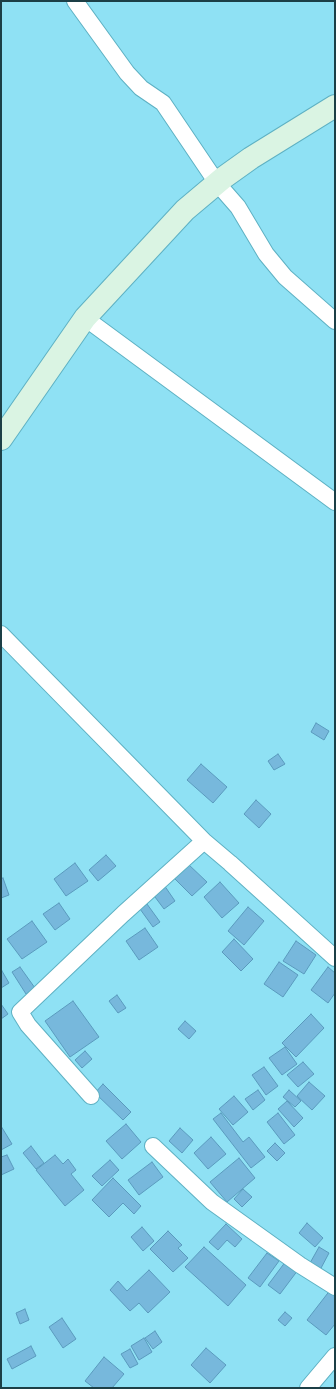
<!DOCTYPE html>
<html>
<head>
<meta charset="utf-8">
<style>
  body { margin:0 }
  #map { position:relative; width:336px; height:1389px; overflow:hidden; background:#8fe1f4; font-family:Figtree,sans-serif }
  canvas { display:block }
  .frame { position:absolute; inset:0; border:2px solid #1c3f46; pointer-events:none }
</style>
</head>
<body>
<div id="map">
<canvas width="336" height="1389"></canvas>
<div class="frame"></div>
</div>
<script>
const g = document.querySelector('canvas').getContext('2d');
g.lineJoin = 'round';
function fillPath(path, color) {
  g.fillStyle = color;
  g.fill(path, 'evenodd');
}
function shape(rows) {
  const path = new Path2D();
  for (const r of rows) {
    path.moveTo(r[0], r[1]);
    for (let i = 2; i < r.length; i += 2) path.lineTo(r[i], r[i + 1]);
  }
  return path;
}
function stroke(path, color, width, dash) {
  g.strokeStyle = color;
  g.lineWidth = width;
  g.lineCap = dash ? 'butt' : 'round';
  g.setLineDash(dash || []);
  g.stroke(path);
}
const building = shape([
  [316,723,329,731,324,740,311,732,316,723],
  [278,754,285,764,274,770,268,761,278,754],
  [201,764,227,787,213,803,187,780,201,764],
  [256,800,271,814,259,828,244,814,256,800],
  [106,855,116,866,98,881,89,870,106,855],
  [75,863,88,881,66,896,54,879,75,863],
  [188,864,207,882,192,896,174,878,188,864],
  [3,878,9,895,1,898,1,879,3,878],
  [220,882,239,903,222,918,204,897,220,882],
  [164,885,175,901,164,909,152,893,164,885],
  [59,903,70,919,55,930,43,914,59,903],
  [147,904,160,922,153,927,140,909,147,904],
  [248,907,264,921,244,945,228,931,248,907],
  [32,921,47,942,22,959,7,939,32,921],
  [145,928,158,947,139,960,126,941,145,928],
  [234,939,253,959,241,971,222,952,234,939],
  [296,941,316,955,304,974,283,961,296,941],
  [279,962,298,975,283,997,264,984,279,962],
  [20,967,35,988,26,994,12,972,20,967],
  [328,967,335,973,335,993,328,1003,311,990,328,967],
  [2,971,9,983,1,988,1,972,2,971],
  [117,995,126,1008,118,1013,109,1001,117,995],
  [73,1001,99,1037,70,1057,45,1021,73,1001],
  [1,1004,8,1014,1,1019,1,1004],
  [311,1014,324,1028,296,1057,282,1043,311,1014],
  [185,1021,196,1031,189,1039,178,1029,185,1021],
  [285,1047,297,1064,282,1075,269,1058,285,1047],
  [85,1051,92,1059,82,1068,75,1060,85,1051],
  [303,1062,314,1074,298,1087,287,1075,303,1062],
  [264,1067,278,1086,266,1095,252,1075,264,1067],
  [309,1082,325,1096,312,1110,297,1096,309,1082],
  [103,1084,131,1112,123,1120,95,1093,103,1084],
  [258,1090,265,1100,253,1110,245,1099,258,1090],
  [289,1090,301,1101,295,1107,283,1097,289,1090],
  [234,1096,248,1112,233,1125,219,1109,234,1096],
  [287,1101,303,1118,294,1127,278,1109,287,1101],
  [221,1113,243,1142,249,1137,265,1157,251,1168,213,1119,221,1113],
  [278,1113,295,1135,284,1144,267,1122,278,1113],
  [126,1124,141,1142,122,1159,106,1141,126,1124],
  [1,1126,12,1144,1,1150,1,1126],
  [180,1128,193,1140,182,1153,169,1141,180,1128],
  [211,1137,226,1154,208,1169,194,1153,211,1137],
  [275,1143,285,1153,277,1161,267,1151,275,1143],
  [31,1146,44,1163,36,1169,23,1153,31,1146],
  [7,1155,14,1169,1,1175,1,1157,7,1155],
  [55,1155,63,1164,68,1159,76,1170,71,1174,84,1190,65,1206,36,1170,55,1155],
  [239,1158,255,1178,227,1202,210,1182,239,1158],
  [110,1160,119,1170,102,1186,92,1176,110,1160],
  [152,1162,163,1177,139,1195,128,1180,152,1162],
  [113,1178,141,1206,134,1214,123,1203,109,1217,92,1200,113,1178],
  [243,1189,252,1197,242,1207,234,1199,243,1189],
  [307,1223,323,1238,315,1247,299,1233,307,1223],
  [226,1224,242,1239,235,1247,227,1240,218,1250,209,1242,226,1224],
  [142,1227,154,1241,143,1251,131,1237,142,1227],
  [168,1231,182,1245,178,1248,188,1258,173,1272,150,1249,168,1231],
  [204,1247,246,1285,228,1306,185,1267,204,1247],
  [319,1247,329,1253,320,1270,310,1263,319,1247],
  [267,1253,279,1261,260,1287,248,1278,267,1253],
  [286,1261,298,1270,280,1294,268,1285,286,1261],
  [149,1270,170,1292,148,1313,139,1303,130,1311,110,1290,118,1281,127,1291,149,1270],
  [331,1289,335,1292,335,1324,326,1335,307,1320,331,1289],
  [25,1309,29,1320,20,1324,16,1313,25,1309],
  [285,1312,292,1318,285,1326,278,1320,285,1312],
  [62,1318,76,1339,63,1348,49,1327,62,1318],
  [155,1331,162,1342,153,1349,145,1338,155,1331],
  [144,1338,152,1352,139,1360,131,1346,144,1338],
  [31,1346,36,1356,12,1369,7,1359,31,1346],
  [206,1348,226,1365,210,1383,191,1365,206,1348],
  [130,1349,138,1364,130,1368,121,1354,130,1349],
  [104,1357,124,1374,112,1388,94,1388,85,1381,104,1357]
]);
const street = shape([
  [75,1,127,73,141,88,163,103,217,183,238,207,266,254,285,277,335,321],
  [85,318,335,502],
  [1,634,204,841,230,863,335,958],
  [91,1096,28,1025,20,1012,123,914,204,841],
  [153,1146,212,1202,300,1265,335,1287],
  [308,1388,335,1356]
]);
const secondary = shape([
  [1,439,85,318,185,210,223,178,251,158,335,106]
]);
fillPath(building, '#77b8dc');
stroke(building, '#5a9abd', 1);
stroke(street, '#5eb1c3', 18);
stroke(secondary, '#5eb1c3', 24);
stroke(street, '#fff', 16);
stroke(secondary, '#daf4e3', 22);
</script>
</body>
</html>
